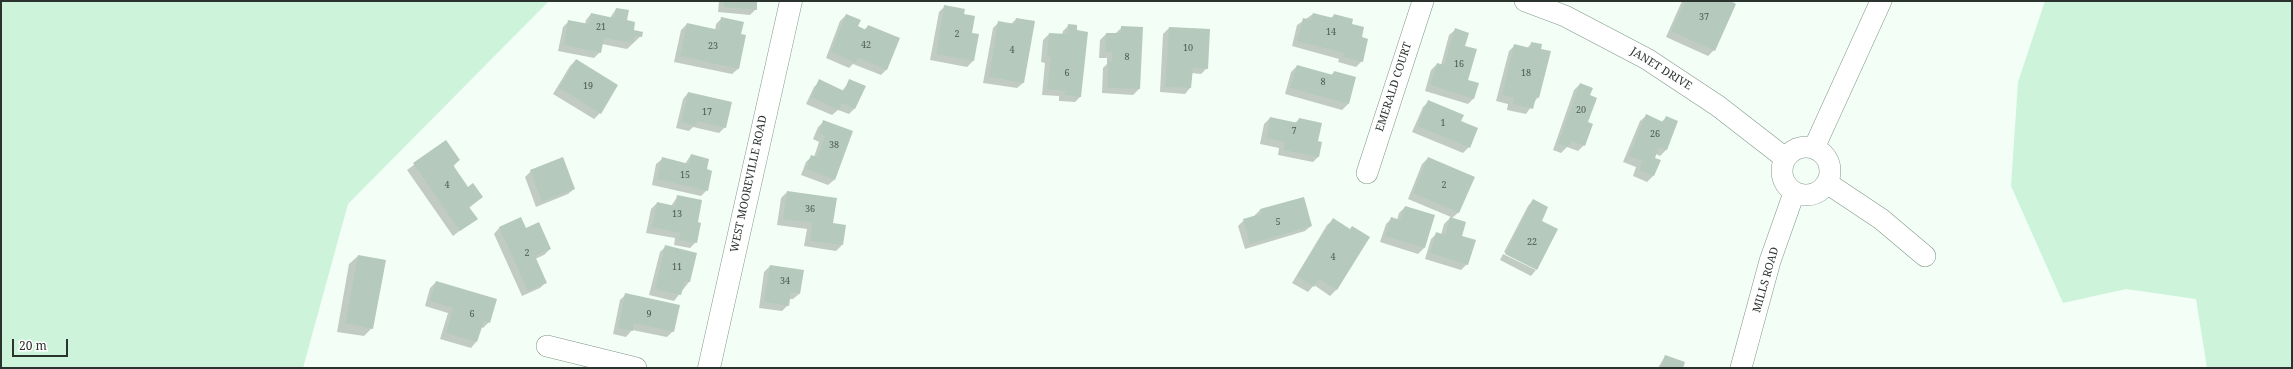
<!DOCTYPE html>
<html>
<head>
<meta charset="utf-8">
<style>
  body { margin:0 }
  #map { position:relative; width:2293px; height:369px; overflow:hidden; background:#f2fef6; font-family:"Noto Serif",serif }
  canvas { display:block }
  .frame { position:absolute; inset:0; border:2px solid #2b332e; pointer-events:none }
  .scale { position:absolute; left:12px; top:339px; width:56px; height:18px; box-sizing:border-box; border:2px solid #2b332e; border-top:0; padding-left:5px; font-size:12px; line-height:14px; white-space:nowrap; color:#2b332e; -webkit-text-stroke:3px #fff; paint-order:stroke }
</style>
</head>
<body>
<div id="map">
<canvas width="2293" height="369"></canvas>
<div class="frame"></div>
<div class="scale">20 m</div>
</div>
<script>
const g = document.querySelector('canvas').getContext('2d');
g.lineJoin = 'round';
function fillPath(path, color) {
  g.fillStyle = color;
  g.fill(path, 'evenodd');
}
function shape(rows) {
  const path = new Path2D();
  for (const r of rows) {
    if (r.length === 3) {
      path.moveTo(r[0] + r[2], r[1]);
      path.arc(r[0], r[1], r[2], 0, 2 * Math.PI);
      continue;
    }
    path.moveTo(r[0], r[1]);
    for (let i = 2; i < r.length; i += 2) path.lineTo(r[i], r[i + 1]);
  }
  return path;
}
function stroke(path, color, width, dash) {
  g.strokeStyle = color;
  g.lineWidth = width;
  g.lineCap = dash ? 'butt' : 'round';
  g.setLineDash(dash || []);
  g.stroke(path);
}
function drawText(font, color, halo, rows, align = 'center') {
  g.font = font + ' "Noto Serif",serif';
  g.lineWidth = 4;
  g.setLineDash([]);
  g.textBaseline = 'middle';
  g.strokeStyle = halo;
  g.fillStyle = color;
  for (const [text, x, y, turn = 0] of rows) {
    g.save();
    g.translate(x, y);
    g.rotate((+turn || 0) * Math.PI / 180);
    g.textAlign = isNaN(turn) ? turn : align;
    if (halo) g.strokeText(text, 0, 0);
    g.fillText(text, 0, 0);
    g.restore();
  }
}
const green = shape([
  [1,1,549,1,348,204,303,368,1,368],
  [2045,1,2292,1,2292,368,2207,368,2196,299,2126,289,2063,303,2011,186,2018,82]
]);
const shadow = shape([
  [719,1,756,1,756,9,750,15,718,12],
  [1682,1,1728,1,1714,50,1708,56,1666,37],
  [945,6,963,14,971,34,973,61,967,67,930,60,939,12],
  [616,9,633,31,641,36,627,49,602,44,600,52,594,58,558,51,563,27,569,21,585,25,586,20,591,14,610,18],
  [1313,14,1331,18,1334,15,1350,25,1361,38,1362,61,1356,67,1338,62,1339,59,1292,46,1297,25],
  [846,15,857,27,864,30,868,26,887,69,881,75,853,64,849,68,826,58,840,21],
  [722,18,740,35,738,69,732,74,674,62,681,30,687,24,715,31,716,24],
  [1016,19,1023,83,1017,88,983,83,993,28,999,22,1011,24],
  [1069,25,1081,96,1075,102,1059,101,1059,96,1042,95,1045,63,1041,62,1043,40,1049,34,1062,35,1063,31],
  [1122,27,1139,89,1133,95,1102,93,1103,68,1107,64,1107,58,1099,58,1100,40,1106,34,1116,33],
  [1169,28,1207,68,1201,74,1191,73,1190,88,1185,94,1160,92,1163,34],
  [1455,30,1464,46,1467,80,1474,98,1468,104,1425,91,1431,70,1437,64,1441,65,1449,35],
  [1532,43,1538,97,1526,114,1507,110,1508,104,1496,101,1509,51,1515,45,1527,48],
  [576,60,600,113,594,119,553,94,570,66],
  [1297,66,1331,75,1334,72,1348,104,1342,110,1285,94,1291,72],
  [820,81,842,91,850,81,855,108,849,114,838,110,832,115,806,104,814,87],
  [1580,84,1589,96,1584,145,1578,151,1567,147,1561,153,1553,150,1574,90],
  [688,93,725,127,719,133,693,127,689,131,676,128,683,99],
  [1429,101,1460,121,1469,147,1463,153,1412,132,1423,107],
  [1646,116,1661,122,1666,118,1677,122,1666,150,1660,156,1656,154,1653,158,1659,161,1653,176,1647,182,1633,176,1636,167,1623,162,1640,121],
  [1270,118,1295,123,1299,119,1317,142,1319,156,1313,162,1278,155,1279,148,1260,144,1264,124],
  [824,121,834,180,828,185,801,175,806,162,812,156,814,157,819,142,813,139,818,127],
  [446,141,459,160,453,167,468,188,482,197,469,208,476,218,453,236,407,170],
  [691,155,705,170,707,190,701,196,652,185,656,164,662,159,685,164],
  [1428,158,1459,212,1452,218,1461,237,1467,264,1461,270,1425,259,1431,239,1437,233,1441,235,1444,224,1451,217,1408,199,1422,164],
  [531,171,574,189,568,194,536,207,525,177],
  [787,192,832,224,842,245,836,251,804,246,807,229,777,225,781,198],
  [678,196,696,223,696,242,690,248,674,245,675,238,646,233,651,209,657,203,671,206],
  [1303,198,1311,226,1305,231,1245,249,1238,226,1244,220,1254,216,1260,210],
  [1533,200,1540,221,1536,270,1536,268,1504,252,1528,206],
  [1405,207,1434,216,1424,248,1418,254,1380,242,1386,224,1392,218,1397,220,1399,213],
  [1333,220,1350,230,1368,238,1336,290,1330,296,1314,285,1308,292,1292,283,1327,225],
  [499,228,525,230,550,249,544,255,535,259,546,282,540,288,522,296,494,234],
  [666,246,696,254,689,282,674,301,649,295,660,252],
  [1503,254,1536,270,1531,276,1500,260],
  [358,256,384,260,372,328,364,336,337,332,349,264],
  [770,266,799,294,793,299,789,299,788,305,782,311,759,308,764,272],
  [436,282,489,322,483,328,481,327,476,342,471,348,440,339,448,313,425,306,430,288],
  [626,294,673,331,667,337,632,330,626,337,613,334,620,300],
  [1665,356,1682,368,1658,368]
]);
const building = shape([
  [724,1,757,1,757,10,724,7],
  [1685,1,1731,1,1736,4,1715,51,1671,31],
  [944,5,965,9,964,14,975,16,972,33,979,34,974,61,936,54],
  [616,8,629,10,627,20,635,22,634,30,643,32,642,37,635,36,633,43,604,38,601,53,564,45,568,20,589,24,591,13,614,18],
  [1313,13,1333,18,1334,14,1353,19,1352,24,1364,27,1362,37,1368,39,1363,62,1343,57,1344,53,1297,41,1303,18,1311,20],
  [846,14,861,20,858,26,866,30,868,25,900,38,887,70,858,58,856,63,831,52],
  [721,17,744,22,741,34,746,35,739,69,680,56,687,23,719,30],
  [1016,18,1035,21,1024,83,989,77,998,21,1015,24],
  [1068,24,1077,25,1077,30,1088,32,1081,97,1064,95,1065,91,1047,89,1051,57,1047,57,1049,33,1067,34],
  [1121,26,1143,27,1140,89,1107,88,1108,61,1112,61,1112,52,1105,52,1106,33,1121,33],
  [1169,27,1210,29,1208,69,1193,68,1191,88,1165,87],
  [1455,28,1469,33,1465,46,1477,49,1468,80,1479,83,1474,99,1430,85,1437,63,1444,65],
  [1531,42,1542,44,1541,49,1551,51,1539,98,1536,97,1533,109,1513,104,1514,98,1502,95,1514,44,1530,48],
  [576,59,618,85,601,114,559,88],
  [1297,65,1333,75,1334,71,1356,77,1349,104,1290,88],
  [819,79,844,91,849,79,866,86,855,109,842,103,839,110,811,97],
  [1580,83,1593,88,1590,95,1597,98,1588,122,1593,124,1585,146,1571,141,1568,147,1558,144],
  [688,92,732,102,726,128,697,121,696,126,681,122],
  [1428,100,1464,115,1461,121,1478,128,1470,148,1417,126],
  [1646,114,1663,122,1666,116,1678,121,1667,150,1659,147,1655,158,1661,160,1654,176,1639,170,1642,161,1629,156],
  [1270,117,1298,123,1299,118,1322,123,1318,141,1322,142,1319,157,1283,150,1285,142,1266,138],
  [823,120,853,131,835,180,806,169,811,155,817,157,825,136,819,133],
  [446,140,460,160,453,165,468,187,473,183,483,197,469,207,478,219,460,231,413,163],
  [691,154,709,159,707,169,712,171,708,191,657,179,662,157,689,164],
  [563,157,575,189,542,202,530,170],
  [1428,157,1475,177,1459,213,1413,193],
  [787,191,837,198,833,223,846,225,843,245,810,241,812,223,783,219],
  [677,195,702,200,698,222,701,223,697,243,679,240,681,233,652,227,657,202,675,206],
  [1304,197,1312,226,1250,244,1243,219,1261,214,1260,209],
  [1533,199,1548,207,1542,221,1558,229,1537,270,1505,254],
  [1405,206,1435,215,1425,248,1385,236,1391,217,1400,220],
  [521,217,526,228,539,222,551,249,535,256,547,283,528,291,499,227],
  [1450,217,1466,222,1462,236,1476,240,1468,265,1430,253,1436,232,1445,235],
  [1333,218,1350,229,1352,226,1370,237,1337,290,1319,279,1314,287,1297,276],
  [665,245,697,253,690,282,685,281,681,295,655,289],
  [358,255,386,260,373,329,345,323],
  [770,265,804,270,800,294,791,292,789,306,764,302],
  [436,281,497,299,490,323,484,321,477,342,446,333,453,308,430,301],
  [625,293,680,305,674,332,634,323,633,331,618,328],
  [1665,355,1685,362,1683,368,1661,368]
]);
const street = shape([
  [1525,1,1565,16,1647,59,1718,106,1785,158],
  [1806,171,24],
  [1814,148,1881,1],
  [1367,173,1423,1],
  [1827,183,1881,219,1925,256],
  [547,346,636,368],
  [1741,368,1770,261,1794,193]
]);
const secondary = shape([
  [709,368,791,1]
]);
const numberNames = [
  ["37",1704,17],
  ["21",601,27],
  ["14",1331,32],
  ["2",957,34],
  ["42",866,45],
  ["23",713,46],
  ["10",1188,48],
  ["4",1012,50],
  ["8",1127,57],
  ["16",1459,64],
  ["6",1067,73],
  ["18",1526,73],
  ["8",1323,82],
  ["19",588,86],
  ["20",1581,110],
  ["17",707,112],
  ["1",1443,123],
  ["7",1294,131],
  ["26",1655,134],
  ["38",834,145],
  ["15",685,175],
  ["4",447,185],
  ["2",1444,185],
  ["36",810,209],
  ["13",677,214],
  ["5",1278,222],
  ["22",1532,242],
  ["2",527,253],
  ["4",1333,257],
  ["11",677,267],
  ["34",785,281],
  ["6",472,314],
  ["9",649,314]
];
const streetNames = [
  ["JANET DRIVE",1661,69,32],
  ["EMERALD COURT",1394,87,-72],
  ["WEST MOOREVILLE ROAD",749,184,-78],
  ["MILLS ROAD",1766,280,-74]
];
fillPath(green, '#cdf3da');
fillPath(shadow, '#0003');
fillPath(building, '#b5c9bc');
stroke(street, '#829689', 22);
stroke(secondary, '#829689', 23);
stroke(street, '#fff', 21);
stroke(secondary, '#fff', 22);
drawText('9px', '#4e5852', null, numberNames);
drawText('11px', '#2b332e', '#fff', streetNames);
</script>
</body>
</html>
